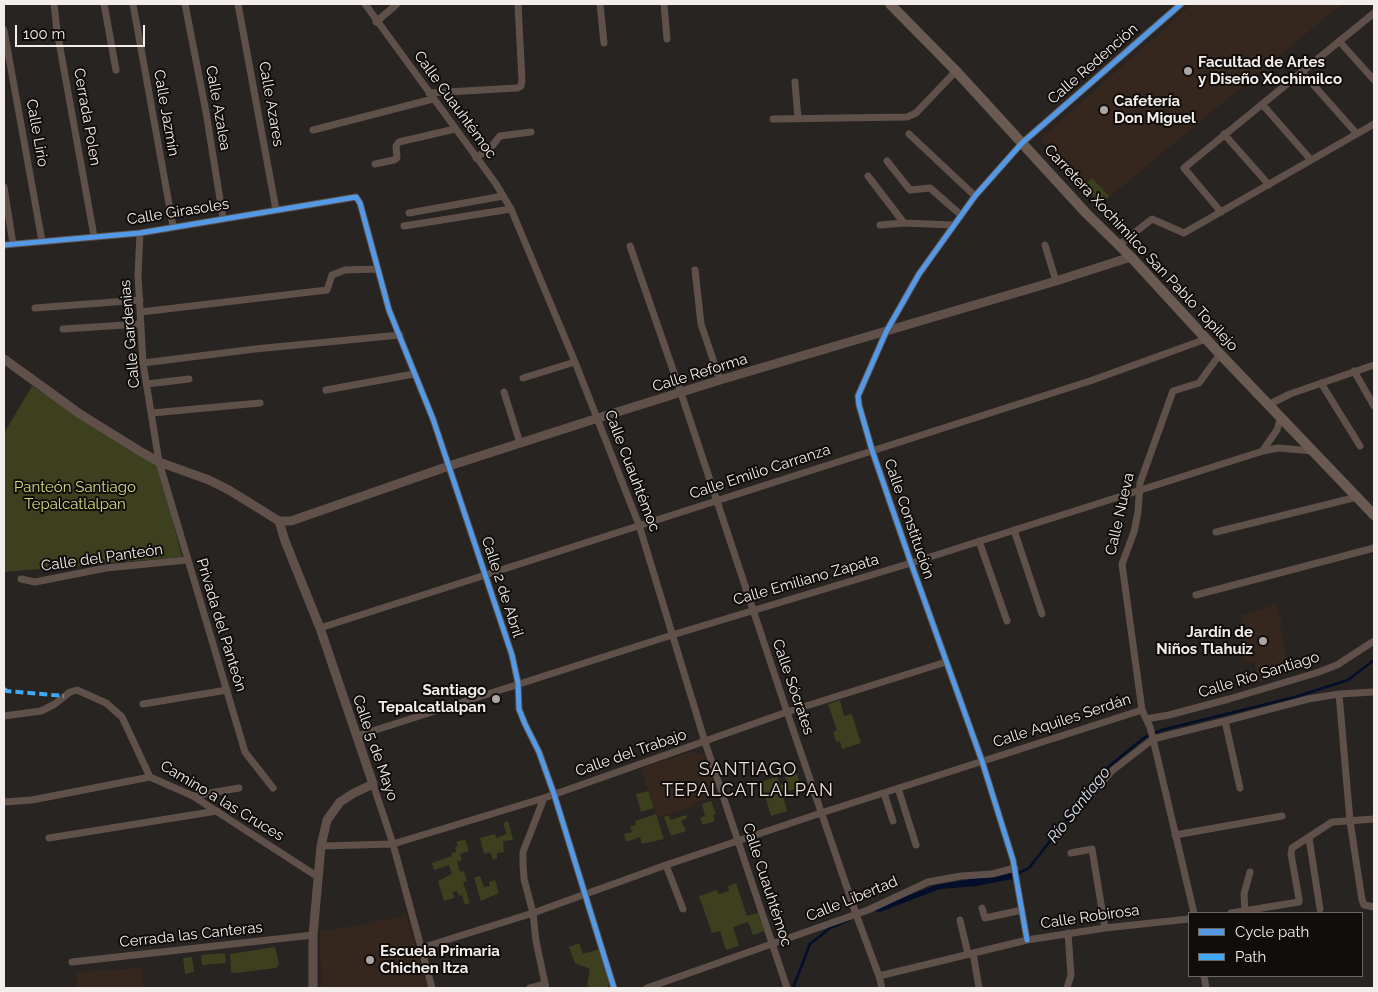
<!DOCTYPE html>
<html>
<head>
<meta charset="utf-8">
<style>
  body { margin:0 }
  #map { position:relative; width:1378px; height:992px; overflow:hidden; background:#272422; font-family:Raleway,sans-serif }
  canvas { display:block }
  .frame { position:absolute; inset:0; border:5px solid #f3eeeb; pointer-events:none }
  .legend { position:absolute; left:1188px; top:912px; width:175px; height:65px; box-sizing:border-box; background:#100d0b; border:1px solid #6b6765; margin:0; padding:6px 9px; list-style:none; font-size:15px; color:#f3eeeb }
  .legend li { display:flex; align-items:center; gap:10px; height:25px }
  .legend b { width:25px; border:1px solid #6b6765 }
  .scale { position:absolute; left:15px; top:25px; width:130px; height:22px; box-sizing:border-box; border:2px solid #f3eeeb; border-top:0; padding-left:6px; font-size:15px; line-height:18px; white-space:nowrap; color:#f3eeeb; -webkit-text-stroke:4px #100d0b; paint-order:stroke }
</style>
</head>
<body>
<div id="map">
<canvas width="1378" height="992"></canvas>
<div class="frame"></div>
<ul class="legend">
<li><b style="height:6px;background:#5399e6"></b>Cycle path</li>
<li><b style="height:6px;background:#3fa9f5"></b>Path</li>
</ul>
<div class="scale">100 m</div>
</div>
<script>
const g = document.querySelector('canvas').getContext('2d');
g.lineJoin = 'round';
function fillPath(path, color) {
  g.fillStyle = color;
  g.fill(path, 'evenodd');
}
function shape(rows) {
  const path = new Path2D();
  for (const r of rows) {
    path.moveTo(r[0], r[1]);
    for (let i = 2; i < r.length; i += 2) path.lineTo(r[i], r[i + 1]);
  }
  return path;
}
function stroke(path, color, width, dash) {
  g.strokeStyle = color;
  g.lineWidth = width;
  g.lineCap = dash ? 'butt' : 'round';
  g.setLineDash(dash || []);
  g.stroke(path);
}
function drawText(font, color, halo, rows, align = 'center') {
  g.font = font + ' Raleway,sans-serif';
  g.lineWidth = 4;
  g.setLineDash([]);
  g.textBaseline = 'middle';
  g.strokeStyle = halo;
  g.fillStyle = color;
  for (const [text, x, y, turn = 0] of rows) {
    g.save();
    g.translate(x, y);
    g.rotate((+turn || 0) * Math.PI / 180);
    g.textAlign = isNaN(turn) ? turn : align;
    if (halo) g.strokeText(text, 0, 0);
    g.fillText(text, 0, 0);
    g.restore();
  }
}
const education = shape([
  [1192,4,1342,4,1101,204,1040,139],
  [1277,604,1279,618,1281,618,1283,625,1280,627,1285,646,1287,674,1259,682,1254,661,1249,663,1244,661,1241,615],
  [694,751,698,755,704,754,717,796,694,803,694,806,657,818,641,768],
  [406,914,428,988,321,988,320,931,374,923,375,921,391,919],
  [142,968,144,988,77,988,76,972]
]);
const green = shape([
  [1092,178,1109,196,1101,204,1084,186],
  [32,386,159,467,182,557,4,572,4,433],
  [840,700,844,716,852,714,861,743,842,749,840,741,836,742,833,732,837,730,828,704],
  [797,774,801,787,782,793,787,811,771,816,761,782,777,777,780,785,787,783,785,777],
  [648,791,654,808,641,812,636,794],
  [711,801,716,814,713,815,715,821,703,825,700,818,705,816,702,804],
  [656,814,664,839,642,844,640,837,626,842,624,834,632,832,630,827,636,825,635,821],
  [686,815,687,818,681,821,686,831,671,836,664,817,669,816,671,820],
  [508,821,513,840,503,841,504,852,497,853,497,858,493,860,490,852,484,854,480,838,495,834,496,838,507,834,503,823],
  [465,839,469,851,460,854,462,860,457,862,460,872,464,871,467,881,463,882,470,903,465,905,462,895,459,896,457,891,453,892,454,898,444,901,438,881,452,874,449,865,434,870,432,863,452,856,451,853,456,852,455,847,458,845,456,842],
  [480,876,484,887,490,886,489,882,495,880,499,893,481,901,474,878],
  [736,883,747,916,758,913,764,931,753,935,748,922,733,927,739,946,726,950,720,931,712,933,699,896,717,890,719,894,729,891,728,886],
  [579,943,583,954,599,949,609,985,607,988,591,988,587,985,590,969,575,963,569,947],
  [275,947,279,964,276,968,235,973,231,972,230,954],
  [225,953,226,963,202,965,201,955],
  [192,957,194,972,185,974,183,958]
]);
const water = shape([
  [1013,872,1013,879,976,886,940,889,880,912,874,911,878,907,936,885]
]);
const stream = shape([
  [1017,874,1029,868,1107,768,1145,737,1162,730,1295,697,1348,680,1374,660],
  [793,988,810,944,830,928,849,920]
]);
const minor = shape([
  [54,4,57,31,94,236],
  [104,4,116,70],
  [133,4,173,226],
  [185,4,206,112,223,218],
  [238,4,276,210],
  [365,4,496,184,511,209,575,362,639,525,705,742,787,988],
  [600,4,604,43],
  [664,4,667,39],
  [376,22,397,4],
  [4,30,42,241],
  [1339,41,1374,80],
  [1302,72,1357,134],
  [795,82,798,119],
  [429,93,517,88,521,86,522,81,518,4],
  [1262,104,1311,160],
  [773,119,907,117,916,113,956,71],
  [313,130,433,99],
  [909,134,975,196],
  [1224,134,1269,185],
  [476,158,492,146,500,136,531,132],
  [887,161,910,190,930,188,961,215],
  [375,164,394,160,397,158,396,146,399,142,455,129],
  [868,176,904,223],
  [4,187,13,244],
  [1221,212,1184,168,1374,13],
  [409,213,503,196],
  [880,225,904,223,953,225],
  [404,226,511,209],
  [140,233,138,275,143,363,159,462,245,752,273,788],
  [4,245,140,233,356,197,360,203,389,310,433,419,512,655,518,683,519,709,525,724,539,752,554,794,614,988],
  [1045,245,1056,281],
  [1119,245,1152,219,1184,233,1374,124],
  [630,246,681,393,787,712,856,914,879,976,882,988],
  [695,270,701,324,720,380],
  [35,308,140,300],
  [141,312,327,290,332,275,345,270,377,269],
  [63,329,141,324],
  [1220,354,1199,383,1173,391,1140,483,1138,512,1134,532,1122,564,1142,710,1150,727,1153,739,1225,721,1308,699,1339,694,1374,692],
  [143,363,255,349,400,335],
  [1354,371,1374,406],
  [523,378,575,362],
  [1321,383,1360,446],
  [147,384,189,379],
  [326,390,414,374],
  [504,392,520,443],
  [1270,404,1290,394,1374,365],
  [152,413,260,403],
  [1263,450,1277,430,1281,416],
  [1014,530,1042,614],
  [1216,532,1357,497],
  [979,541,1007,621],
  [21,579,35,582,106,568,187,560],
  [1196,595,1374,548],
  [320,628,1090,381,1206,339],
  [1339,694,1350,821,1362,900,1364,905,1374,907],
  [143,704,227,690],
  [4,716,41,711,55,704,70,692,77,690,106,703,122,717,150,777,193,796,318,877],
  [1146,719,1169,715,1229,699,1316,673,1337,665,1374,641],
  [1225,721,1240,788],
  [357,736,672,635,911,563,1263,451,1278,448,1313,451],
  [373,784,393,844,432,988],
  [898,788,916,845],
  [1093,792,1113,770,1153,739,1194,913],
  [884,793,893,821],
  [193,796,239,788],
  [544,798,523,852,523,864,524,879,533,913,536,941,546,988],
  [4,802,32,800,150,777],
  [1175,835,1282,816],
  [49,838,217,811],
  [1309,838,1320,909],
  [321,846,393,844,544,798,787,712,946,662],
  [1071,853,1092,849,1105,928],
  [666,865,683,909],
  [982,908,985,918,1022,910],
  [1231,913,1299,902,1299,899,1291,854,1292,848,1332,822,1374,819],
  [1245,913,1244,894,1250,872],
  [960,920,968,954],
  [1027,940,1013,860,982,761,911,563,872,450,859,405,858,396,886,332,919,274,975,196,1022,143,1181,4],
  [421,948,533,913,666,865,821,813,1142,710],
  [973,953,979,988],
  [72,962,313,935],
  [879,976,1027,940,1105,928,1189,919],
  [1204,976,1206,988],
  [530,988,545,984],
  [647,988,868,910,928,882,961,876,992,874,1015,868],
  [1067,988,1071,975,1068,933]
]);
const tertiary = shape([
  [4,359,80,414,143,453,159,462,209,480,229,490,279,521],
  [279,521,291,521,449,466,598,418,720,380,1056,281,1131,257],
  [279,521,285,541,320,628,373,784,354,793,340,802,327,820,321,846,313,935,313,988]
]);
const secondary = shape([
  [890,4,956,71,1086,213,1131,257,1220,354,1374,515]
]);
const quiet = shape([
  [4,689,7,691,64,696]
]);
const cycleway = shape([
  [4,245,140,233,356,197,360,203,389,310,433,419,512,655,518,683,519,709,525,724,539,752,554,794,614,988],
  [1027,940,1013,860,982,761,911,563,872,450,859,405,858,396,886,332,919,274,975,196,1022,143,1181,4]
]);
const markers = [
  [1188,71,5,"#aca7a5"],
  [1104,110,5,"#aca7a5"],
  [1263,641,5,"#aca7a5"],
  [496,699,5,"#aca7a5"],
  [370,960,5,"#aca7a5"]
];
const poiNames = [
  ["Facultad de Artes",1198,62],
  ["y Diseño Xochimilco",1198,79],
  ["Cafetería",1114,101],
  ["Don Miguel",1114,118],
  ["Jardín de",1253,632,"right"],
  ["Niños Tlahuiz",1253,649,"right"],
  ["Santiago",486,690,"right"],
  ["Tepalcatlalpan",486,707,"right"],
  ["Escuela Primaria",380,951],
  ["Chichen Itza",380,968]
];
const streetNames = [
  ["Calle Redención",1093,64,-41],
  ["Calle Azares",271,104,80],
  ["Calle Cuauhtémoc",455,105,54],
  ["Calle Azalea",218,108,80],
  ["Calle Jazmín",166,113,80],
  ["Cerrada Polen",87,117,80],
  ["Calle Lirio",37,133,80],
  ["Calle Girasoles",178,212,-9],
  ["Carretera Xochimilco San Pablo Topilejo",1141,248,47],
  ["Calle Gardenias",130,334,-95],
  ["Calle Reforma",700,373,-17],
  ["Calle Cuauhtémoc",632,471,69],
  ["Calle Emilio Carranza",760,472,-18],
  ["Calle Nueva",1120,514,-77],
  ["Calle Constitución",909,519,71],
  ["Calle del Panteón",102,558,-8],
  ["Calle Emiliano Zapata",806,580,-16],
  ["Calle 2 de Abril",502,587,72],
  ["Privada del Panteón",221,625,73],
  ["Calle Río Santiago",1259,675,-17],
  ["Calle Sócrates",793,687,71],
  ["Calle Aquiles Serdán",1062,721,-18],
  ["Calle 5 de Mayo",375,748,71],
  ["Calle del Trabajo",631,753,-19],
  ["Camino a las Cruces",222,801,31],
  ["Calle Cuauhtémoc",767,885,72],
  ["Calle Libertad",852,899,-22],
  ["Calle Robirosa",1090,917,-8],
  ["Cerrada las Canteras",191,935,-6]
];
const parkNames = [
  ["Panteón Santiago",75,487],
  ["Tepalcatlalpan",75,504]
];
const waterNames = [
  ["Río Santiago",1079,805,-52]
];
const quarterNames = [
  ["SANTIAGO",748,770],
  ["TEPALCATLALPAN",748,791]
];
fillPath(education, '#35271e');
fillPath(green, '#3d401f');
fillPath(water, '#040e2b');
stroke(stream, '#040e2b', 2.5);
stroke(minor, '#5f514a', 7);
stroke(tertiary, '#5f514a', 9);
stroke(secondary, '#6b5a52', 10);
stroke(quiet, '#3fa9f5', 4, [8, 4]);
stroke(cycleway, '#5399e6', 5);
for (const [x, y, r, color] of markers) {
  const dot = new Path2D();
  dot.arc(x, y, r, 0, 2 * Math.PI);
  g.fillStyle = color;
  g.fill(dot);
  stroke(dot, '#100d0b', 2);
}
drawText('bold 15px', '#f3eeeb', '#100d0b', poiNames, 'left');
drawText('15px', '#f3eeeb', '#100d0b', streetNames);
drawText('15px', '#d5dc7d', '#100d0b', parkNames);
drawText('italic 16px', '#d6e1f0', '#100d0b', waterNames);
g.letterSpacing = '1px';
drawText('18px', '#e9dfd9', '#100d0b', quarterNames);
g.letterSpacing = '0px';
</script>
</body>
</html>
